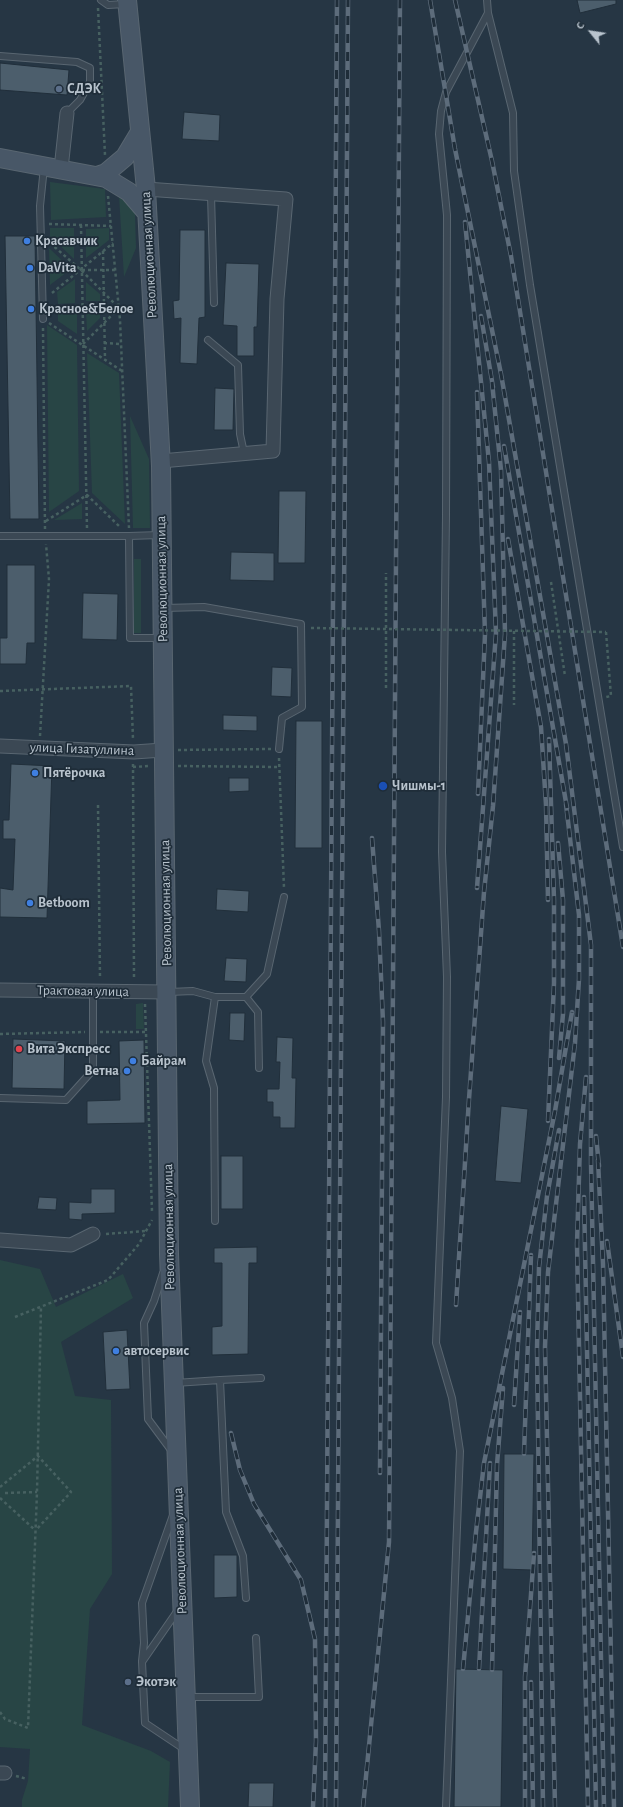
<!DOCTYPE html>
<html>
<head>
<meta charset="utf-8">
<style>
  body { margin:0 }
  #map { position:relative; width:623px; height:1807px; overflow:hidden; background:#263644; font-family:"Alegreya Sans",sans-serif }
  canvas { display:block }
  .north { position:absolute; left:571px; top:12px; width:40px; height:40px; -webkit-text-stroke:3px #1f2d39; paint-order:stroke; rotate:300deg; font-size:11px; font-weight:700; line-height:16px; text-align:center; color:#b8c3cd }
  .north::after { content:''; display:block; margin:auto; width:14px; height:18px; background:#b8c3cd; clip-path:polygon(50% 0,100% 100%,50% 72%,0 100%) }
</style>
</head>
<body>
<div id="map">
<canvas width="623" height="1807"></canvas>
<div class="north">С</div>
</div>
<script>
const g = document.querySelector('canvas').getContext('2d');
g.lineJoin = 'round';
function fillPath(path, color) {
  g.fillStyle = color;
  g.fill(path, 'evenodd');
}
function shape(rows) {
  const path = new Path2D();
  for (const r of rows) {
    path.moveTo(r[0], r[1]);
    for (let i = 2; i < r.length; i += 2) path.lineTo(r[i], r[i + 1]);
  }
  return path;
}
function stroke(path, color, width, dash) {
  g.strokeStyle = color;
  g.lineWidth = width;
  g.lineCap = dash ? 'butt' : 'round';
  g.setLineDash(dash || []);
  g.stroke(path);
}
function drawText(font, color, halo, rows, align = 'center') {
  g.font = font + ' "Alegreya Sans",sans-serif';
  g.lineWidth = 3.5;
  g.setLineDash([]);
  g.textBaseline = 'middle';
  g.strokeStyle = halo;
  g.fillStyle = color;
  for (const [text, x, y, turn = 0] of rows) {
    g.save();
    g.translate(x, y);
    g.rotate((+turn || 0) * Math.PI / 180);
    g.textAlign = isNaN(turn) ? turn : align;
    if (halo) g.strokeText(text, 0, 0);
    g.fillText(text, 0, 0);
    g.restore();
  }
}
const green = shape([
  [50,182,105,189,106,217,51,220],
  [119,196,129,202,135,214,136,248,124,277],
  [50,228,74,228,74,259,50,236],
  [109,228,109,240,86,258,86,229],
  [49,248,71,269,50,285],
  [75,279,75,303,58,304,57,292],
  [86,282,100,294,100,301,86,301],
  [58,311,77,311,77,334,58,321],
  [86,311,100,311,100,318,87,331],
  [47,325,77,345,79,491,49,512],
  [87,353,119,373,125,524,92,493],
  [130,416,149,459,150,528,133,528],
  [82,503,82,519,54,520],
  [134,559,141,559,141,633,134,633],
  [143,1003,144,1029,136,1029,136,1004],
  [0,1260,40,1269,56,1307,123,1274,133,1298,61,1342,75,1396,111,1400,112,1574,90,1609,82,1725,151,1751,170,1762,168,1807,22,1807,22,1800,28,1781,30,1749,0,1747]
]);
const building = shape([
  [577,0,616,0,616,4,580,13,577,0],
  [0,63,69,70,67,95,0,90,0,63],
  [184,112,220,115,219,141,182,139,184,112],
  [180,230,205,230,205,317,199,318,197,364,180,363,181,318,174,319,173,301,179,300,180,230],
  [5,236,35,236,39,519,10,519,5,236],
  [226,263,259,264,257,327,254,327,254,356,237,356,237,326,223,325,226,263],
  [215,388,234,389,233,430,214,430,215,388],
  [279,491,306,491,305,563,278,563,279,491],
  [231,552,274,553,274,581,230,580,231,552],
  [7,565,35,565,35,643,27,643,26,664,0,664,0,638,7,638,7,565],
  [83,593,118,594,117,640,82,639,83,593],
  [272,667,292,668,291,697,271,696,272,667],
  [223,715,257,716,257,731,223,730,223,715],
  [296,721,322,721,322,848,295,848,296,721],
  [11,764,52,766,47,918,0,917,0,888,13,890,15,839,3,839,3,820,9,820,11,764],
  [229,778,249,778,249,791,229,792,229,778],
  [217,889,249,891,248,912,216,910,217,889],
  [226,958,247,959,246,982,224,981,226,958],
  [230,1013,245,1013,244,1041,229,1040,230,1013],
  [277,1037,293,1038,292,1078,296,1078,295,1128,280,1128,280,1117,273,1117,273,1102,267,1102,267,1089,279,1089,280,1062,276,1062,277,1037],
  [13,1039,65,1041,64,1089,12,1088,13,1039],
  [144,1040,145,1123,87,1124,87,1101,120,1100,119,1041,144,1040],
  [501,1106,528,1109,521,1183,495,1181,501,1106],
  [221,1156,243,1156,243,1209,221,1209,221,1156],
  [91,1189,115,1189,115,1213,82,1214,82,1220,69,1219,69,1202,91,1203,91,1189],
  [39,1197,57,1198,56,1210,37,1209,39,1197],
  [257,1247,257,1263,249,1263,248,1354,212,1355,212,1327,222,1326,222,1263,214,1263,214,1248,257,1247],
  [127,1330,130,1389,106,1390,103,1332,127,1330],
  [504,1454,534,1454,532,1570,503,1569,504,1454],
  [214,1555,237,1555,237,1597,214,1598,214,1555],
  [456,1669,503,1670,501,1807,454,1807,456,1669],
  [249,1783,274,1783,273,1807,248,1807,249,1783]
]);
const path = shape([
  [98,8,105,155],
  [108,196,120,320,129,528],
  [49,224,111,226],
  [81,225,87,529],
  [50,243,81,270,119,308,51,308],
  [103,251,105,359],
  [82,270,115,270],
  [52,293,113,243],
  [49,323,122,371],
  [43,328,45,529],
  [104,343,121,344],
  [83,344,119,308],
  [46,521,87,495,120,527],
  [551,582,565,676],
  [514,631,514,705],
  [606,632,611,696,606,697],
  [386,688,386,573],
  [0,691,131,686,133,739],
  [40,736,49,579,46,544],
  [178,750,271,749],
  [279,758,284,888],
  [133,764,134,979],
  [178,766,279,767],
  [133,767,149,766],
  [98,805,100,979],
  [145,1004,152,1211],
  [100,1032,146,1032],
  [0,1034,85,1032],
  [106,1234,146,1231],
  [15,1317,108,1280,139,1244,152,1220],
  [0,1487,38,1456,71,1492,36,1530],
  [5,1493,37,1492],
  [0,1498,35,1530],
  [0,1712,5,1719,28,1728,37,1492,41,1307],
  [16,1776,27,1779]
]);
const service = shape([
  [101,0,108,5,125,4],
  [488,13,513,113,514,171,530,285,623,847],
  [0,56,77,62,90,68,90,82,80,100,67,113],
  [211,195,214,303],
  [43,319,40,206,44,167],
  [208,340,238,365,240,434,244,453],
  [160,535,129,536,130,638,162,638],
  [0,536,129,536],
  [164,608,204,607,301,624,302,707,282,718,279,749],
  [169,992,193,991,215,997,246,997,258,1012,259,1068],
  [215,997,206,1061,214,1088,215,1221],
  [246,997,267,974,284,897],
  [0,1098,66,1100,93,1070,93,991],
  [163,1273,154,1301,144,1323,148,1419,171,1450],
  [220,1380,261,1378],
  [175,1383,220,1380,226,1512,243,1556,246,1598],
  [178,1610,142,1662,145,1723,184,1749],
  [142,1661,144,1643,142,1603,173,1515],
  [188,1697,259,1697,256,1638],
  [446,1807,460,1451,452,1398,436,1343,446,1097,447,977,442,852,446,515,447,215,439,134,441,111,446,92,488,13,487,0]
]);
const minor = shape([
  [61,169,67,113],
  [146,189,286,199,277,299,273,451,161,461],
  [0,746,134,752,163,750],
  [0,990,167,992],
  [0,1240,71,1245,93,1234],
  [0,1773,5,1773]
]);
const secondary = shape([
  [127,0,146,189,161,466,169,1254,190,1807],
  [0,158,106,178,129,192,147,213],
  [97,176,106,173,125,157,140,132]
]);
const rail = shape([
  [430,0,455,149,501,374,566,744,591,945,591,1163,604,1807],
  [455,0,492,161,511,256,623,947],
  [465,222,489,462,496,633,477,888],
  [481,316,493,387],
  [477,392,485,634,478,794],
  [504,446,567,808],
  [508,539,541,727,546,805,548,900],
  [372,838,379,931,383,1022,380,1473],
  [558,843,563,900,563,1014,559,1058],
  [586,1077,580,1144,577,1244,588,1807],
  [548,1121,554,983,554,900,549,739],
  [596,1136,599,1166],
  [598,1160,603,1264,614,1807],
  [584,1197,596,1807],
  [607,1241,623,1357],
  [456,1305,469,1099,484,892,493,806,505,634,501,470,492,382],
  [514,1405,520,1312],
  [231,1433,240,1470,254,1504,301,1580,315,1639,316,1741,313,1807],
  [524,1454,531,1255],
  [463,1669,476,1532,484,1463,555,1111,572,1012],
  [479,1669,490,1463],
  [492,1670,497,1465,503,1388],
  [531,1682,533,1807],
  [325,1807,337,0],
  [336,1807,348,0],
  [363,1807,389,1542,400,0],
  [525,1807,525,1677,534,1553],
  [543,1807,537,1348,539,1267,547,1196,559,1130],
  [555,1807,545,1347,548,1272,575,1043,579,979,579,915,566,804]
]);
const pathBridge = shape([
  [311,628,606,632]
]);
const markers = [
  [59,89,4,"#5c6f8a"],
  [27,241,4,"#3f7fe0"],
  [30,268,4,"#3f7fe0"],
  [31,309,4,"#3f7fe0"],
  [35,773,4,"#3f7fe0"],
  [383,786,5,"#1a4fb4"],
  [30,903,4,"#3f7fe0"],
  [19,1049,4,"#e0444e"],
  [133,1061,4,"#3f7fe0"],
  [127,1071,4,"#3f7fe0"],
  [116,1351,4,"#3f7fe0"],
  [128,1682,4,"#5c6f8a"]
];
const poiNames = [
  ["СДЭК",67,89],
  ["Красавчик",35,241],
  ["DaVita",38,268],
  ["Красное&Белое",39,309],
  ["Пятёрочка",43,773],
  ["Чишмы-1",392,786],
  ["Betboom",38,903],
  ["Вита Экспресс",27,1049],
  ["Байрам",141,1061],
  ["Ветна",119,1071,"right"],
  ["автосервис",124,1351],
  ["Экотэк",136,1682]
];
const streetNames = [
  ["Революционная улица",149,255,-93],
  ["Революционная улица",162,579,-91],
  ["улица Гизатуллина",82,749,2],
  ["Революционная улица",166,903,-91],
  ["Трактовая улица",83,991,1],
  ["Революционная улица",169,1227,-91],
  ["Революционная улица",180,1551,-92]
];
fillPath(green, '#284545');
fillPath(building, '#4c5e6c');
stroke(building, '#212f3b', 1);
stroke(service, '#596671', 8);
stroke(minor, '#596671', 15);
stroke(secondary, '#596671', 20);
stroke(path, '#476161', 2.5, [3, 3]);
stroke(service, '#3b4854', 6);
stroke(minor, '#3b4854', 13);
stroke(secondary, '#485767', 18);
stroke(rail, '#5d6c7b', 4.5);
stroke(rail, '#1f2d39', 3, [9]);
stroke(pathBridge, '#476161', 2.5, [3, 3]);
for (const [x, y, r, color] of markers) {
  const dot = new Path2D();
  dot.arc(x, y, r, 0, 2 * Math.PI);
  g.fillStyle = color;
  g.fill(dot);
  stroke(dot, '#1f2d39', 1.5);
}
drawText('bold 14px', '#b8c3cd', '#1f2d39', poiNames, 'left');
drawText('14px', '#b8c3cd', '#1f2d39', streetNames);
</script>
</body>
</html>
